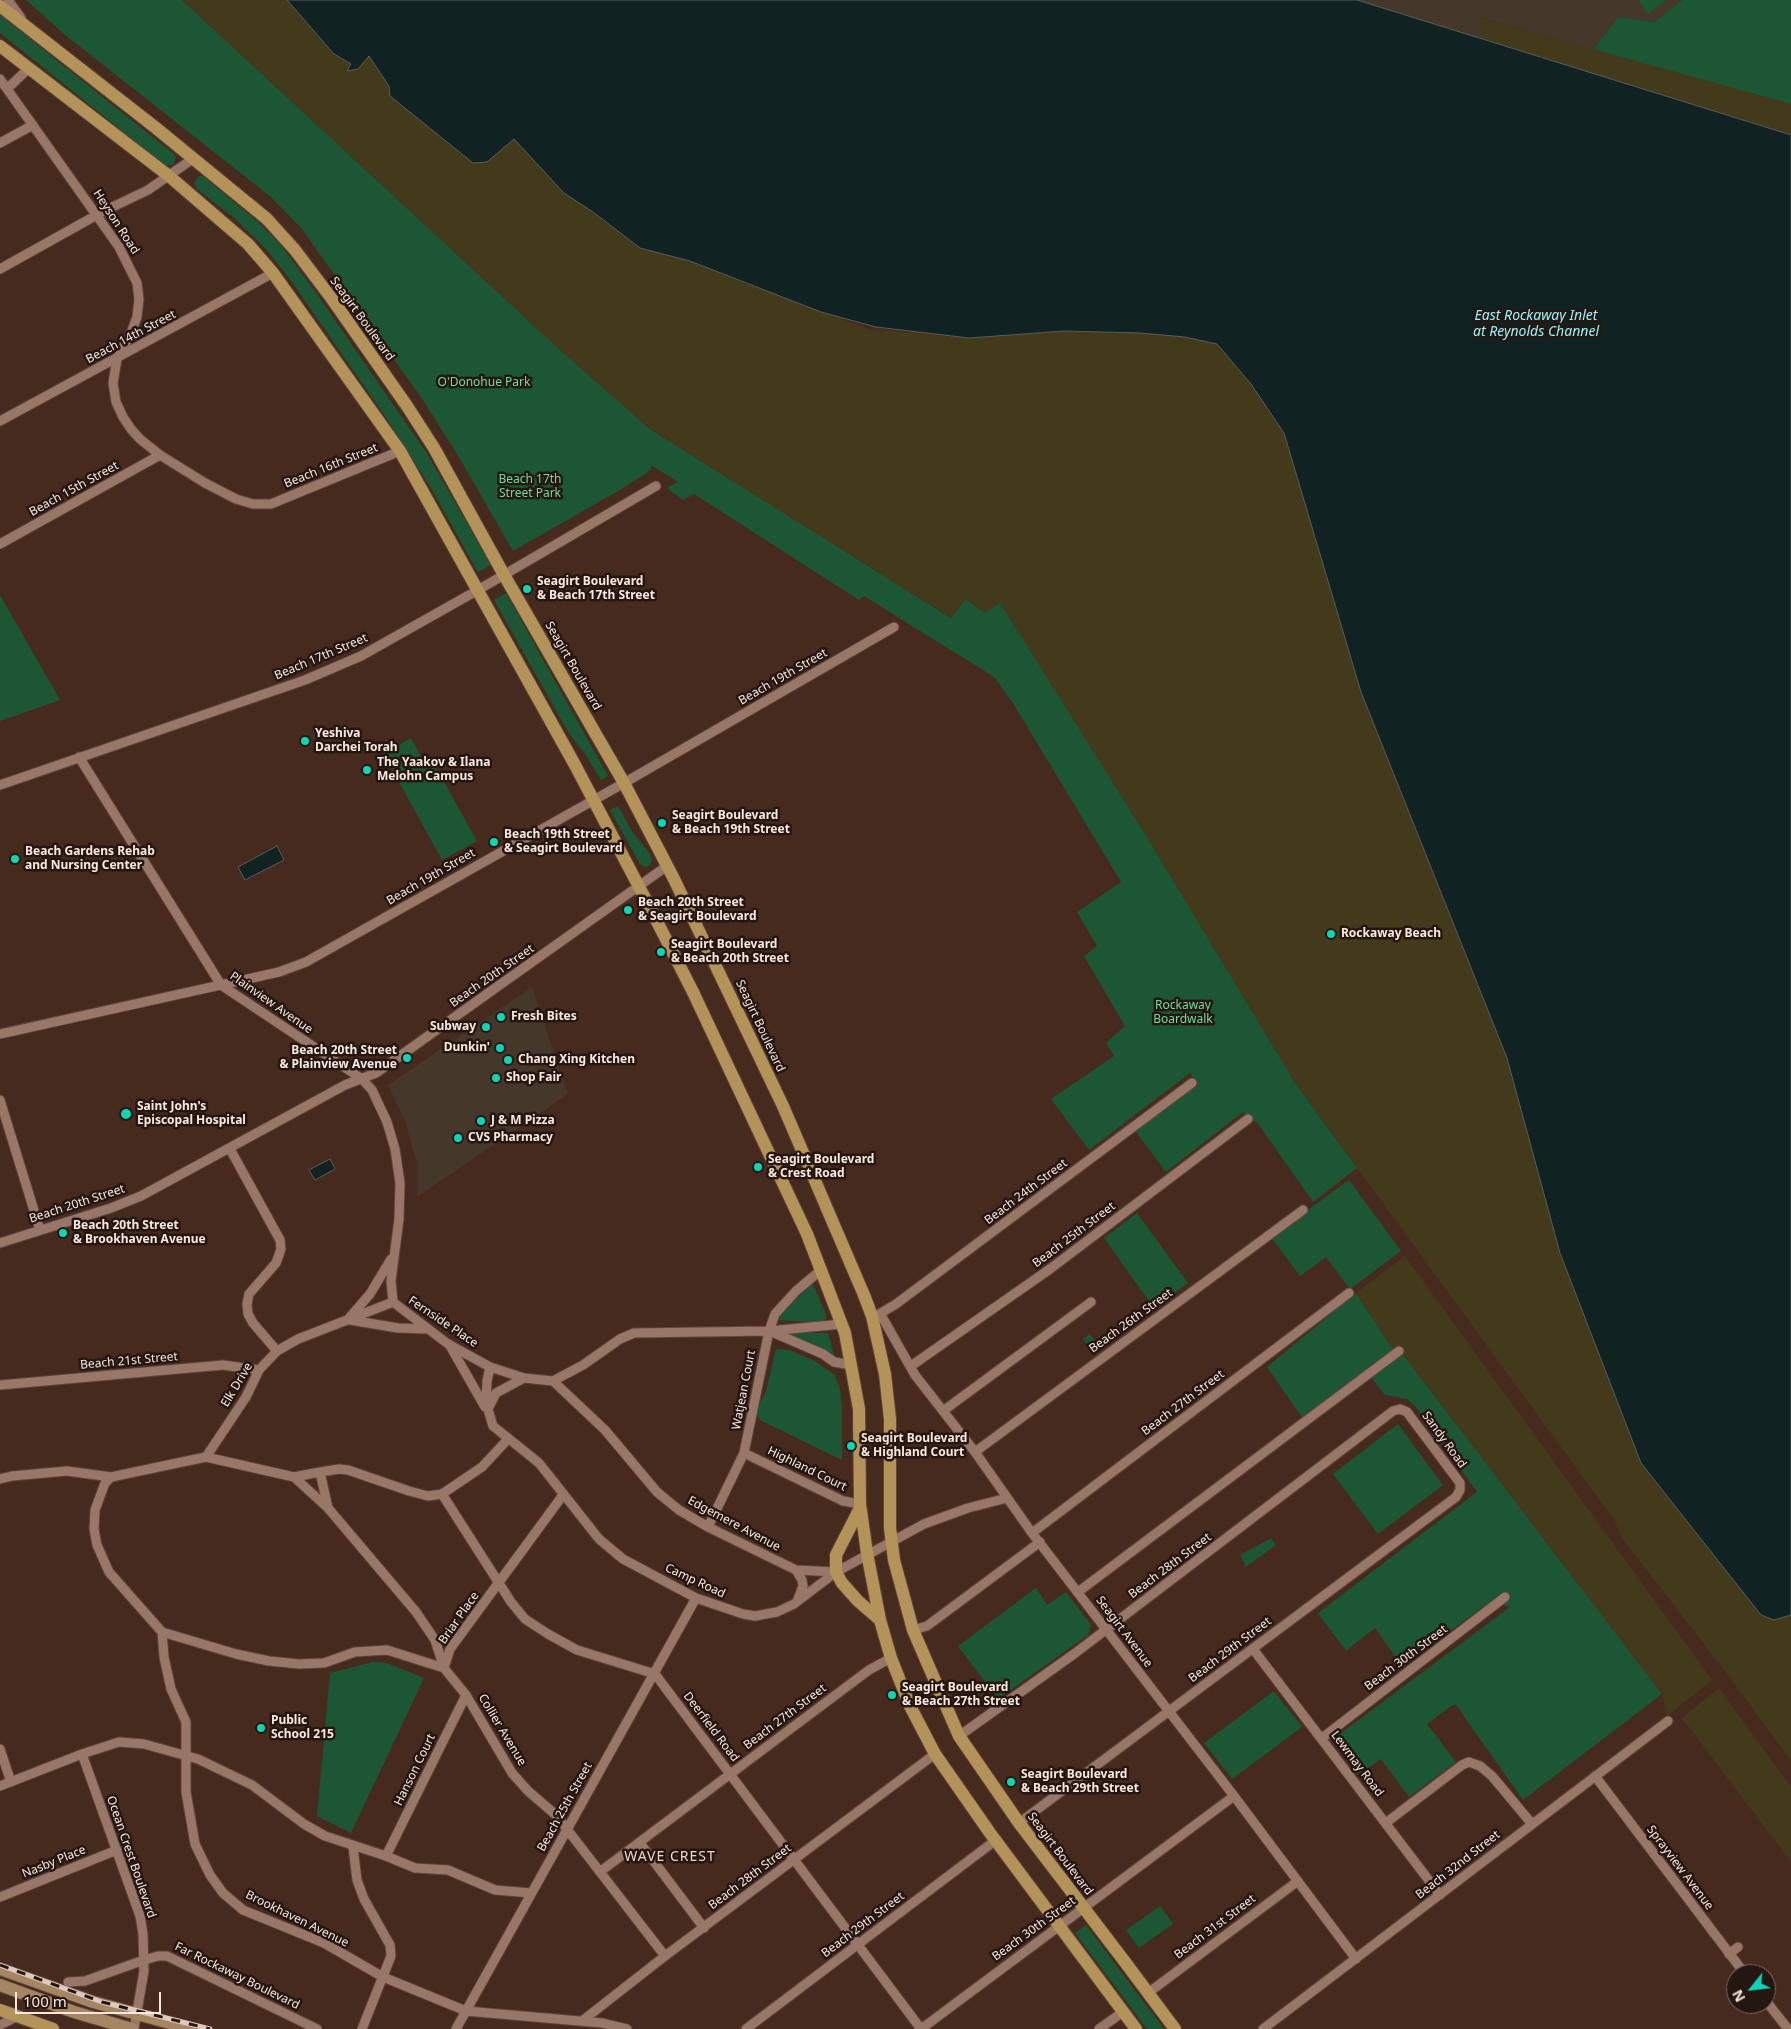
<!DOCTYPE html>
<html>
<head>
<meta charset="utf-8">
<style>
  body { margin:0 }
  #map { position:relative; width:1791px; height:2029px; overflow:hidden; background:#472a1e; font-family:"Noto Sans",sans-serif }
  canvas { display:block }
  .north { position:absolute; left:1726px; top:1964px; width:50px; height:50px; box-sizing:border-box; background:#241711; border:1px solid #7a6a63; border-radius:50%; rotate:241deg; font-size:14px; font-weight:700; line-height:20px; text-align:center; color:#fae6de }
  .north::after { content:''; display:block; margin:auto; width:18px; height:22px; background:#0dd5b5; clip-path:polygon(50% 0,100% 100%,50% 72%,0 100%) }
  .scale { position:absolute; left:15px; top:1992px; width:146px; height:22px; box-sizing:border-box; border:2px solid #fae6de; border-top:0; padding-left:6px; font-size:15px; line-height:18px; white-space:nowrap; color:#fae6de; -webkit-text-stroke:4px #241711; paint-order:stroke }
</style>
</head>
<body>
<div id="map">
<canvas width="1791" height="2029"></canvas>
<div class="north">N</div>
<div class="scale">100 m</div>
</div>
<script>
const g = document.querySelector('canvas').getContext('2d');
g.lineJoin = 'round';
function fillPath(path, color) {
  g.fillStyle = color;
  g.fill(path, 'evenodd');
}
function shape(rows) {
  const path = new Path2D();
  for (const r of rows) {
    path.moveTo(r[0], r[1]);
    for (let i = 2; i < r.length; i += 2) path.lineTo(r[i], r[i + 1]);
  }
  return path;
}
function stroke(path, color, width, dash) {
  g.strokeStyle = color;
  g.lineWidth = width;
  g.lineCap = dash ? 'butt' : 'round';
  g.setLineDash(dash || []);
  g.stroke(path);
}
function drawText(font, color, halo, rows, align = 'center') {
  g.font = font + ' "Noto Sans",sans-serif';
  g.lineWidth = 5;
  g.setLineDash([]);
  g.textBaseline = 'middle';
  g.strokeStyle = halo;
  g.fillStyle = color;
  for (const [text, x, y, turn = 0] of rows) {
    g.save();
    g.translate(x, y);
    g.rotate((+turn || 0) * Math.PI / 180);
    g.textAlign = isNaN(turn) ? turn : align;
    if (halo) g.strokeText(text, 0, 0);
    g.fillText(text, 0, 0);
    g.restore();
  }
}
const commercial = shape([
  [1351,0,1682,0,1654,22,1618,17,1593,50,1482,18,1482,39],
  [532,987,568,1094,417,1197,417,1163,405,1121,388,1085]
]);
const green = shape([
  [26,0,182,0,558,348,650,429,951,618,965,599,1000,602,1147,837,1296,1084,1357,1168,1313,1202,1257,1122,1248,1119,1243,1112,1166,1172,1136,1132,1196,1082,1190,1073,1089,1150,1051,1099,1114,1056,1106,1043,1125,1026,1084,956,1097,946,1077,912,1121,882,1013,703,994,677,864,596,859,600,694,494,683,500,667,488,678,482,651,465,651,470,620,490,513,551,460,459,425,403,302,229,271,197,64,34],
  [1640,0,1666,0,1648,14,1639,1],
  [1682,0,1791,0,1791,104,1593,50,1618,17,1654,22],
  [0,15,174,154,176,158,173,165,165,165,0,33],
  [199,176,203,176,258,222,280,244,317,294,426,452,491,565,478,572,431,488,385,416,289,278,265,248,234,218,197,189,194,183],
  [506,593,608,776,601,780,585,754,568,732,494,600],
  [0,595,60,700,0,721],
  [411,738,427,767,434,764,477,841,442,860,383,753],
  [618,806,633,833,650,854,652,860,649,866,644,867,640,864,610,810],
  [1349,1180,1401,1251,1350,1289,1326,1257,1300,1276,1271,1237],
  [1137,1213,1188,1283,1154,1308,1104,1238],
  [811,1285,814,1286,826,1314,826,1318,824,1321,814,1322,774,1320],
  [1356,1293,1391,1346,1397,1350,1303,1419,1267,1367],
  [784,1333,828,1333,834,1355,805,1340],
  [1090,1334,1100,1348,1093,1353,1083,1339],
  [776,1349,790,1350,815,1361,835,1375,840,1389,842,1410,842,1460,760,1420,757,1415,757,1409,766,1391],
  [1402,1353,1662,1694,1523,1800,1456,1705,1451,1706,1427,1724,1456,1762,1409,1797,1381,1759,1360,1774,1333,1739,1510,1607,1490,1602,1402,1666,1375,1628,1346,1651,1318,1613,1477,1492,1416,1407,1407,1399,1385,1395,1370,1376],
  [1398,1424,1443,1485,1378,1534,1333,1474],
  [1271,1538,1276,1545,1246,1567,1240,1555],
  [1036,1588,1047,1605,1066,1592,1091,1625,1088,1635,998,1699,958,1646],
  [373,1662,387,1663,424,1678,351,1833,317,1816,330,1673],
  [1274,1691,1302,1727,1232,1779,1204,1743],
  [1160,1906,1173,1924,1139,1948,1126,1930],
  [1086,1925,1164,2029,1147,2029,1075,1933]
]);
const sand = shape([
  [182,0,287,0,334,54,351,64,348,70,369,56,389,86,487,162,514,138,564,193,593,212,640,248,690,261,868,329,969,338,1064,331,1163,334,1186,337,1217,344,1251,384,1284,433,1361,692,1507,1058,1560,1253,1774,1620,1791,1615,1791,1761,1728,1675,1622,1538,1615,1521,1296,1084,1147,837,1000,603,985,613,965,599,951,618,650,429,558,348],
  [1481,18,1791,104,1791,135,1482,39],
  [1405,1256,1712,1680,1667,1716,1662,1694,1402,1353,1391,1346,1356,1293],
  [1719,1688,1791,1787,1791,1862,1682,1718]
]);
const water = shape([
  [287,0,1357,0,1791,135,1791,1615,1774,1620,1761,1615,1641,1463,1560,1253,1507,1058,1361,692,1284,433,1251,384,1217,344,1185,337,1140,333,1064,331,969,338,876,327,821,312,690,261,640,248,593,212,564,193,514,139,487,162,473,163,390,96,389,86,369,56,358,69,347,71,351,64,334,54,287,0],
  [277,846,284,860,245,880,238,867,277,846],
  [330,1159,335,1169,315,1180,309,1170,330,1159]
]);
const street = shape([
  [8,0,21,18],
  [0,79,119,247,137,283,139,299,137,317,131,333,117,359,113,383,116,402,123,417,131,429,140,439,160,455,205,483,236,499,253,504,271,504,400,451],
  [7,89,29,68],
  [0,143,33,125],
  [0,269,104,211,148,190,194,158],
  [0,421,273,273],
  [0,544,160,455],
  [79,757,221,985,362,1079,372,1090,387,1122,395,1149,400,1183,399,1219,391,1281,393,1302],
  [0,785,305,680,361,656,478,590,656,486],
  [0,1034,279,972,306,962,624,783,894,627],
  [0,1100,40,1230],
  [230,1149,280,1240,281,1249,276,1263,249,1294,247,1304,248,1314,253,1323,277,1351],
  [0,1243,111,1208,141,1196,345,1085,376,1073,667,866],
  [393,1302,448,1344,490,1367,524,1378,553,1381,583,1365,620,1339,634,1333,769,1331,842,1324],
  [881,1315,915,1375,975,1452,1032,1533,1234,1796,1356,1959],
  [876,1316,896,1304,1192,1083],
  [350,1317,370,1294,391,1259],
  [350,1320,398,1328,426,1329],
  [772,1332,823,1354,834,1362,851,1365],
  [449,1344,485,1407],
  [911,1366,1050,1269,1248,1119],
  [490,1367,487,1381,486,1403,493,1426,539,1463,599,1539,623,1559,696,1598,743,1614,755,1616,777,1612,794,1604,836,1572,924,1524,968,1508,1007,1498],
  [553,1381,605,1430,657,1492,679,1510,708,1527,796,1570,836,1572],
  [0,1385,223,1365,259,1370],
  [488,1409,496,1393,524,1378],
  [943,1411,1091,1302],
  [975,1452,1303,1210],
  [744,1453,843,1501,860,1504],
  [206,1457,246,1397,259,1370,277,1351,298,1339,393,1302],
  [320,1472,339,1469,348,1470,409,1491,428,1496,442,1494,482,1467,508,1439],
  [111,1477,105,1483,95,1510,94,1529,97,1545,109,1572,162,1632,164,1657,171,1689,186,1722,186,1792,195,1844,210,1875,223,1893,243,1910,324,1943,383,1977,466,2011,602,2023,627,2029],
  [294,1477,328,1508],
  [0,1479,12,1476,67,1471,111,1477,206,1457,294,1477,320,1472,328,1508,416,1612,435,1640,444,1668,466,1695,512,1773,528,1791,556,1815,665,1956],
  [442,1494,511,1602,525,1619,548,1634,577,1650,655,1674,921,2029],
  [708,1527,744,1453,769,1331,775,1314,796,1291,821,1270],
  [1032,1533,1349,1293],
  [796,1570,802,1580,803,1586,798,1599],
  [1078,1592,1399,1351],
  [913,1630,927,1626,1040,1542],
  [162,1632,236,1654,269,1661,299,1664,324,1663,355,1652,387,1650,444,1668,450,1649,563,1495],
  [1253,1649,1440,1895],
  [959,1736,1074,1654,1393,1411,1400,1409,1407,1412,1460,1483,1460,1490,1456,1497,1019,1823],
  [1322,1738,1505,1597],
  [0,1749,11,1782],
  [82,1754,140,1916,143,1934,144,1971,134,2029],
  [1595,1776,1745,1974],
  [0,1786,82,1754,119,1742,144,1744,198,1759,252,1785,304,1824,325,1836,386,1856,415,1868,448,1870,495,1890,531,1893],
  [1387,1822,1462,1765,1469,1762,1480,1766,1492,1776,1532,1824],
  [640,1843,704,1928],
  [353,1847,357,1880,364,1899,390,1945,391,1956,362,2029],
  [386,1856,466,1695],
  [601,1871,869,1670,891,1658],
  [0,1897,117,1850],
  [1729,1954,1738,1947],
  [68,1982,85,1981,144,1960,158,1956,167,1956,317,2029],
  [1148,1993,1298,1881],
  [1766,2001,1788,2029],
  [582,2021,665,1956,935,1754],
  [0,2025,18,2016],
  [456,2029,696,1598],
  [746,2029,996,1840],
  [921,2029,1234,1796],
  [1099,2029,1123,2012],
  [1263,2029,1668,1721]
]);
const secondary = shape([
  [0,1969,93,2002,192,2029],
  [0,1985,74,2012,132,2029]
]);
const primary = shape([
  [0,6,156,128,267,219,295,250,332,299,407,406,434,448,504,575,624,783,674,879,783,1106,864,1295,872,1316,885,1374,890,1419,890,1528,894,1560,913,1630,959,1736,1019,1823,1125,1962,1175,2029],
  [0,46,169,176,248,244,273,273,400,451,575,765,646,900,693,992,807,1234,845,1333,859,1409,860,1504,867,1553,880,1620,891,1658,910,1706,935,1754,990,1833,1136,2029],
  [860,1508,836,1555,836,1572,842,1583,858,1601,880,1620],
  [0,2010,53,2029]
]);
const rail = shape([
  [0,1965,102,2002,210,2029]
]);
const markers = [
  [527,589,5,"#0dd5b5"],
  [305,741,5,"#0dd5b5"],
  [367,770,5,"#0dd5b5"],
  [662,823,5,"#0dd5b5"],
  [494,842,5,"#0dd5b5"],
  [15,859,5,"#0dd5b5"],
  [628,910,5,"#0dd5b5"],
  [1331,934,5,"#0dd5b5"],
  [661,952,5,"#0dd5b5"],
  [501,1017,5,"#0dd5b5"],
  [486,1027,5,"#0dd5b5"],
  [500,1048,5,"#0dd5b5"],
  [407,1058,5,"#0dd5b5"],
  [508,1060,5,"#0dd5b5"],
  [496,1078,5,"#0dd5b5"],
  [126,1114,6,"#0dd5b5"],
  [481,1121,5,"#0dd5b5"],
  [458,1138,5,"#0dd5b5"],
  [758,1167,5,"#0dd5b5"],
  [63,1233,5,"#0dd5b5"],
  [851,1446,5,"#0dd5b5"],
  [892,1695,5,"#0dd5b5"],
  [261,1728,5,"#0dd5b5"],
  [1011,1782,5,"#0dd5b5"]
];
const streetNames = [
  ["Heyson Road",116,222,57],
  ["Seagirt Boulevard",362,319,54],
  ["Beach 14th Street",131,337,-28],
  ["Beach 16th Street",331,466,-22],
  ["Beach 15th Street",74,489,-29],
  ["Beach 17th Street",321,657,-23],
  ["Seagirt Boulevard",573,666,60],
  ["Beach 19th Street",783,677,-30],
  ["Beach 19th Street",431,877,-30],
  ["Beach 20th Street",492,976,-35],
  ["Plainview Avenue",271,1003,35],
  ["Seagirt Boulevard",760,1026,65],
  ["Beach 24th Street",1026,1192,-37],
  ["Beach 20th Street",77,1204,-18],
  ["Beach 25th Street",1074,1235,-37],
  ["Beach 26th Street",1131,1321,-36],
  ["Fernside Place",443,1322,34],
  ["Beach 21st Street",129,1361,-5],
  ["Elk Drive",237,1385,-59],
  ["Watjean Court",744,1390,-79],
  ["Beach 27th Street",1183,1403,-37],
  ["Sandy Road",1444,1440,54],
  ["Highland Court",807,1469,26],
  ["Edgemere Avenue",734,1524,28],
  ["Beach 28th Street",1170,1566,-37],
  ["Camp Road",695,1581,25],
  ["Briar Place",459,1618,-55],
  ["Seagirt Avenue",1124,1632,53],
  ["Beach 29th Street",1230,1650,-37],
  ["Beach 30th Street",1406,1658,-37],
  ["Beach 27th Street",785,1717,-37],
  ["Deerfield Road",711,1727,53],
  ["Collier Avenue",502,1730,59],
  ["Lewmay Road",1357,1764,53],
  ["Hanson Court",415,1770,-64],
  ["Beach 25th Street",565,1807,-61],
  ["Seagirt Boulevard",1060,1854,53],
  ["Ocean Crest Boulevard",131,1857,71],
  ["Nasby Place",54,1862,-22],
  ["Beach 32nd Street",1458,1865,-38],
  ["Sprayview Avenue",1680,1868,53],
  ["Beach 28th Street",750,1877,-37],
  ["Brookhaven Avenue",297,1919,26],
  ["Beach 29th Street",863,1925,-37],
  ["Beach 31st Street",1215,1927,-37],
  ["Beach 30th Street",1034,1929,-36],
  ["Far Rockaway Boulevard",237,1976,26]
];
const parkNames = [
  ["O'Donohue Park",484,383],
  ["Beach 17th",530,480],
  ["Street Park",530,494],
  ["Rockaway",1183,1006],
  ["Boardwalk",1183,1020]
];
const poiNames = [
  ["Seagirt Boulevard",537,582],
  ["& Beach 17th Street",537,596],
  ["Yeshiva",315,734],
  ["Darchei Torah",315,748],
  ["The Yaakov & Ilana",377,763],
  ["Melohn Campus",377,777],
  ["Seagirt Boulevard",672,816],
  ["& Beach 19th Street",672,830],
  ["Beach 19th Street",504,835],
  ["& Seagirt Boulevard",504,849],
  ["Beach Gardens Rehab",25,852],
  ["and Nursing Center",25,866],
  ["Beach 20th Street",638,903],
  ["& Seagirt Boulevard",638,917],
  ["Rockaway Beach",1341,934],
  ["Seagirt Boulevard",671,945],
  ["& Beach 20th Street",671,959],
  ["Fresh Bites",511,1017],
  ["Subway",476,1027,"right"],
  ["Dunkin'",490,1048,"right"],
  ["Beach 20th Street",397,1051,"right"],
  ["& Plainview Avenue",397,1065,"right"],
  ["Chang Xing Kitchen",518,1060],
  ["Shop Fair",506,1078],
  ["Saint John's",137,1107],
  ["Episcopal Hospital",137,1121],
  ["J & M Pizza",491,1121],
  ["CVS Pharmacy",468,1138],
  ["Seagirt Boulevard",768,1160],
  ["& Crest Road",768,1174],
  ["Beach 20th Street",73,1226],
  ["& Brookhaven Avenue",73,1240],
  ["Seagirt Boulevard",861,1439],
  ["& Highland Court",861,1453],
  ["Seagirt Boulevard",902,1688],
  ["& Beach 27th Street",902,1702],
  ["Public",271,1721],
  ["School 215",271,1735],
  ["Seagirt Boulevard",1021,1775],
  ["& Beach 29th Street",1021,1789]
];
const waterNames = [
  ["East Rockaway Inlet",1536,316],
  ["at Reynolds Channel",1536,332]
];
const neighbourhoodNames = [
  ["WAVE CREST",670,1857]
];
fillPath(commercial, '#45372a');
fillPath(green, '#1d5634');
fillPath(sand, '#423a1a');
fillPath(water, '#112223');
stroke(water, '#575d5b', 1);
stroke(street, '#5d453b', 11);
stroke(secondary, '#5d453b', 14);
stroke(primary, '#5d453b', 14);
stroke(street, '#987769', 9);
stroke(secondary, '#a68562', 12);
stroke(primary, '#b4935a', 12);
stroke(rail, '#dec9c0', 5);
stroke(rail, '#241711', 3, [9]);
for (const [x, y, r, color] of markers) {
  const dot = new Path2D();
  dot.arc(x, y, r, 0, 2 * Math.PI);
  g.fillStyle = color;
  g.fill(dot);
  stroke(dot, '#241711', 2);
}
drawText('12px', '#fae6de', '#241711', streetNames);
drawText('12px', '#6cde97', '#241711', parkNames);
drawText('bold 12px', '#fae6de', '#241711', poiNames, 'left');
drawText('italic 14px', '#96f1f8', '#241711', waterNames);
g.letterSpacing = '1px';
drawText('14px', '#f7d1c2', '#241711', neighbourhoodNames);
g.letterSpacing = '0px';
</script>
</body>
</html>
